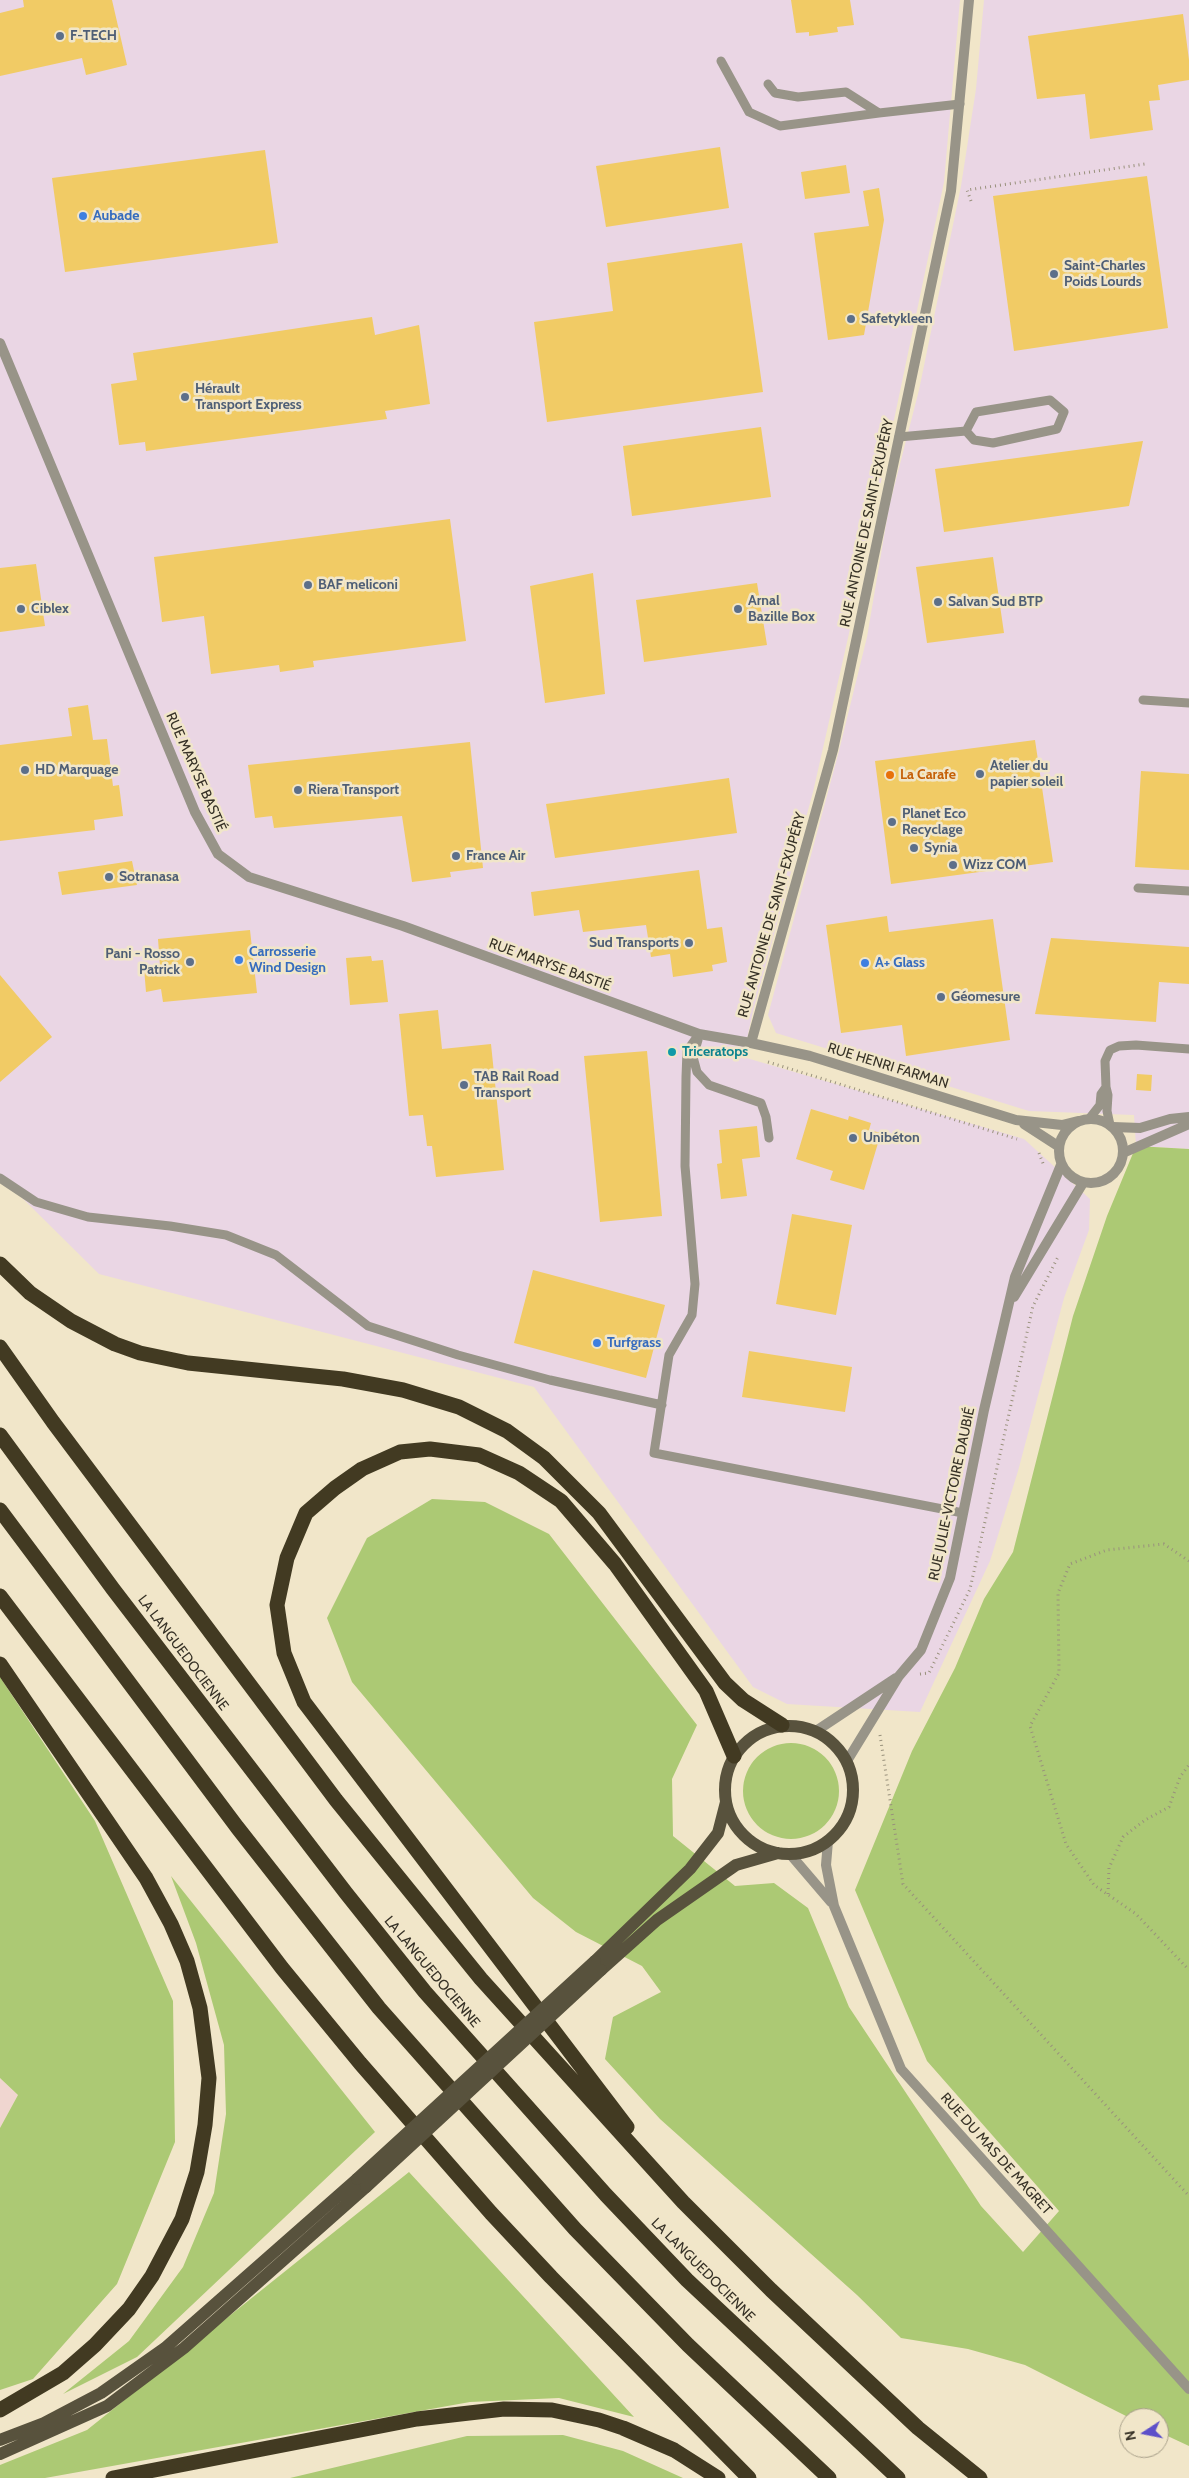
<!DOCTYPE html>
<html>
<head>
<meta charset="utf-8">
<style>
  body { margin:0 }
  #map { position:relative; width:1189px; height:2478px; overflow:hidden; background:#f1e6c9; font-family:Cabin,sans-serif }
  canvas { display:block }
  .north { position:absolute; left:1119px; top:2408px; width:50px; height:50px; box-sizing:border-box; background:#f1e6c9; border:1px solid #a69e88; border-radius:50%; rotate:259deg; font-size:14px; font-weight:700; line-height:20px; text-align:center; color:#363126 }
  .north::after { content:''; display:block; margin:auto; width:18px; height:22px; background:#5d50c9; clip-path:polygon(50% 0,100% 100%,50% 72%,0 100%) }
</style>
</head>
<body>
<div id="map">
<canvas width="1189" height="2478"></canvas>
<div class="north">N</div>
</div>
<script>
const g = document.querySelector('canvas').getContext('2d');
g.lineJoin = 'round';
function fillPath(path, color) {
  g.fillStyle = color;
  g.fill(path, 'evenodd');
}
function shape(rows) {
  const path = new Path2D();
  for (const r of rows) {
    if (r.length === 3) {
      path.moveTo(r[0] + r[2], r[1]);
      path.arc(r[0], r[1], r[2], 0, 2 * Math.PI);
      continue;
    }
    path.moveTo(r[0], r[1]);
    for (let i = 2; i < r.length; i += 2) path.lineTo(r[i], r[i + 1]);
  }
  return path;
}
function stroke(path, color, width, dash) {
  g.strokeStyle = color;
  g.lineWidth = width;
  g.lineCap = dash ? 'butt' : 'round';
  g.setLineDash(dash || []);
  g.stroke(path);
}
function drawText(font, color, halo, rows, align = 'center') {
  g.font = font + ' Cabin,sans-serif';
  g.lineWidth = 5;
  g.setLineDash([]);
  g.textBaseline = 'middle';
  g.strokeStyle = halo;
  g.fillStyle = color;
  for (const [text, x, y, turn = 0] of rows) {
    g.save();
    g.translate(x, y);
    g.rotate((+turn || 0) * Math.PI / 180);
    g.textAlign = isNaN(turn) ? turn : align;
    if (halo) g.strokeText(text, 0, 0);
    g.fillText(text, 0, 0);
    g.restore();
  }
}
const commercial = shape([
  [0,2078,18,2095,0,2128]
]);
const industrial = shape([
  [0,0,960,0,944,182,850,629,813,792,753,1011,743,1057,1024,1139,1090,1199,1089,1230,1064,1298,1018,1471,990,1561,920,1712,787,1704,753,1687,534,1387,99,1274,0,1176],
  [984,0,1189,0,1189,1149,1136,1146,1134,1115,1029,1111,776,1033,768,1015,839,751,867,637,889,507,919,390,961,186,976,89]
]);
const green = shape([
  [1136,1146,1189,1149,1189,2446,1159,2432,1159,2418,1130,2418,1025,2365,968,2349,901,2338,857,2295,660,2119,605,2059,613,2017,661,1992,642,1966,576,1932,533,1898,352,1682,327,1618,367,1538,432,1499,485,1502,549,1534,697,1725,672,1779,673,1836,735,1886,774,1883,808,1908,849,2007,981,2206,1023,2252,1059,2211,927,2061,855,1890,912,1751,955,1668,984,1599,1013,1552,1073,1316,1107,1216],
  [0,1677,95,1821,173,2001,175,2142,117,2284,33,2379,0,2390,0,2128,18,2095,0,2078],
  [791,1791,48],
  [171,1876,375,2132,137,2357,63,2394,129,2341,183,2267,214,2193,226,2114,224,2045,196,1943],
  [409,2172,634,2417,559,2398,470,2402,45,2478,0,2478,0,2465,87,2430],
  [563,2435,623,2451,683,2478,290,2478,467,2436]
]);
const building = shape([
  [23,0,112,0,127,65,86,75,82,58,0,76,0,13,24,7],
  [791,0,850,0,854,25,837,27,838,32,809,36,809,32,796,33],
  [1183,14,1189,60,1189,80,1158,85,1160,100,1149,101,1153,130,1090,139,1085,94,1037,99,1028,36],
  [720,147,729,208,606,227,596,166],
  [265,150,278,243,65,272,52,178],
  [846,165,850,193,805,199,801,172],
  [1147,176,1168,328,1014,351,993,196],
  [879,188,884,220,864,335,828,340,814,233,869,226,863,191],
  [742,243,763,392,547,422,534,322,613,311,607,263],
  [372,317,375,335,419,325,430,404,385,411,387,419,146,451,145,442,119,445,111,384,137,380,133,353],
  [761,427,771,497,632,516,623,446],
  [1143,441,1129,506,944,532,935,469],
  [450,519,466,641,313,661,314,667,280,672,279,665,211,674,204,616,162,622,154,557],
  [993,557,1004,633,927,643,916,567],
  [36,564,45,626,0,632,0,568],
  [593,573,605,694,545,703,530,586],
  [757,583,767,645,644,662,636,600],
  [88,705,93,740,107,739,113,786,119,785,123,816,94,820,95,830,0,841,0,745,72,736,68,708],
  [1035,740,1053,862,891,884,875,761],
  [470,742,483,868,450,872,451,877,412,882,402,816,274,828,272,816,255,818,248,765],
  [1141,771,1189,774,1189,870,1135,867],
  [729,778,737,833,555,858,546,804],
  [132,861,137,885,62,895,58,872],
  [699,870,707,929,722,927,727,962,712,965,713,971,673,977,670,954,651,957,646,925,583,932,579,910,534,916,531,892],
  [887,916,889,932,993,919,1010,1040,906,1056,902,1025,841,1033,826,925],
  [250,930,257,993,163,1002,161,989,146,992,144,968,160,966,158,939],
  [1051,938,1189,947,1189,984,1159,982,1156,1022,1035,1014],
  [371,956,372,961,383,960,388,1002,350,1005,346,958],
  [0,975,52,1037,0,1082],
  [438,1010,442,1049,491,1044,504,1170,436,1177,432,1146,427,1146,423,1115,409,1116,399,1014],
  [647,1051,662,1216,600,1222,584,1056],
  [1137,1074,1152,1075,1151,1091,1136,1090],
  [811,1109,848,1120,849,1116,871,1123,869,1130,881,1133,864,1190,830,1180,833,1171,796,1159],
  [757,1126,760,1157,742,1159,747,1196,721,1199,717,1164,722,1163,719,1130],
  [792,1214,852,1225,836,1315,776,1304],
  [533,1270,665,1305,646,1378,514,1343],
  [749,1351,852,1367,845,1412,742,1397]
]);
const path = shape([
  [971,201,967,190,1145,164],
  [768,1062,1017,1139],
  [1039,1153,1044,1166],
  [1189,1561,1164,1544,1107,1550,1070,1564,1058,1593,1059,1673,1030,1726,1066,1844,1094,1885,1136,1914,1189,1970],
  [920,1674,929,1673,970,1589,1033,1306,1059,1255],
  [880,1735,903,1884,1189,2196],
  [1108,1894,1109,1868,1123,1837,1145,1820,1169,1807,1180,1777,1189,1765]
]);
const service = shape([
  [721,61,749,112,780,126,879,113],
  [768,84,775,93,798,97,846,92,879,113,960,104],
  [899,437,966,431,974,440,993,443,1057,429,1064,412,1050,400,976,412,966,431],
  [1143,700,1189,703],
  [1138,888,1189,891],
  [699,1034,687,1051,686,1077,685,1166,695,1284,692,1315,669,1355,654,1453,963,1513],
  [698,1040,693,1057,697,1072,709,1085,761,1103,766,1117,769,1138],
  [1089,1119,1100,1105,1101,1094,1106,1087],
  [1110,1125,1107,1111,1108,1095,1106,1087,1105,1061,1110,1050,1119,1046,1136,1045,1189,1049],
  [0,1178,36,1202,88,1217,170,1226,226,1235,276,1255,368,1326,458,1355,550,1380,662,1405]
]);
const minor = shape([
  [0,343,195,812,218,854,249,877,403,926,699,1034,751,1043],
  [1113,1127,1140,1128,1170,1119,1189,1117],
  [1123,1153,1189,1124],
  [828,1841,826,1865,834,1906,901,2069,1189,2389],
  [790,1854,831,1902]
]);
const tertiary = shape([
  [969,0,951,191,833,750,751,1043,810,1056,1016,1120,1062,1125,1078,1121],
  [1091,1151,32],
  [1024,1124,1058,1146],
  [1014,1297,1083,1183],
  [816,1731,896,1678],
  [847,1761,899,1676,921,1650,950,1578,984,1410,1015,1277,1061,1165]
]);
const primary = shape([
  [789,1790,64],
  [595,1961,690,1869,718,1833,726,1802],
  [601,1970,657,1920,736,1865,778,1853],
  [0,2440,44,2423,101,2393,165,2348,357,2179],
  [0,2454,107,2406,184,2348,366,2187]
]);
const motorway = shape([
  [0,1264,30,1293,71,1321,115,1344,140,1353,188,1363,343,1379,403,1390,459,1407,507,1431,544,1458,599,1513,725,1683,743,1700,782,1725],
  [0,1347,53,1422,336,1800,481,1979,683,2202,771,2290,918,2428,980,2478],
  [0,1435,113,1589,346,1893,425,1992,606,2195,687,2280,898,2478],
  [0,1510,237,1827,379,2008,575,2229,688,2345,829,2478],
  [0,1596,282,1968,360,2063,491,2213,551,2277,749,2478],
  [0,1664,146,1878,171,1924,187,1961,200,2008,209,2078,205,2125,197,2172,182,2219,152,2276,129,2309,95,2345,63,2373,0,2410],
  [627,2127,304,1702,284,1653,277,1605,287,1558,306,1513,335,1488,362,1469,400,1452,430,1449,479,1455,519,1473,561,1501,615,1564,706,1691,734,1756],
  [113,2478,417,2419,504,2409,552,2410,599,2420,623,2428,674,2450,718,2478]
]);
const primaryBridge = shape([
  [357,2179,595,1961],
  [366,2187,601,1970]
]);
const markers = [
  [60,36,5,"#5c6f8a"],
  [83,216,5,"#3f7fe0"],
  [1054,274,5,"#5c6f8a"],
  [851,319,5,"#5c6f8a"],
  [185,397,5,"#5c6f8a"],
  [308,585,5,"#5c6f8a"],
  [938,602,5,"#5c6f8a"],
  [21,609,5,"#5c6f8a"],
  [738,609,5,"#5c6f8a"],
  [25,770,5,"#5c6f8a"],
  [980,774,5,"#5c6f8a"],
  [890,775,5,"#e8710a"],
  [298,790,5,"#5c6f8a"],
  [892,822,5,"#5c6f8a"],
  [914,848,5,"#5c6f8a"],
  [456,856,5,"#5c6f8a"],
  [953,865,5,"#5c6f8a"],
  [109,877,5,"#5c6f8a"],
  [689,943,5,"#5c6f8a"],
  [239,960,5,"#3f7fe0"],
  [190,962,5,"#5c6f8a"],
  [865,963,5,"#3f7fe0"],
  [941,997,5,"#5c6f8a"],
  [672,1052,5,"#0f9aa8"],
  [464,1085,5,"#5c6f8a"],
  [853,1138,5,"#5c6f8a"],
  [597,1343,5,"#3f7fe0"]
];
const serviceNames = [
  ["F-TECH",70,36],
  ["Saint-Charles",1064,266],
  ["Poids Lourds",1064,282],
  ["Safetykleen",861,319],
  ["Hérault",195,389],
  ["Transport Express",195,405],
  ["BAF meliconi",318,585],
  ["Arnal",748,601],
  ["Bazille Box",748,617],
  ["Salvan Sud BTP",948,602],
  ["Ciblex",31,609],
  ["Atelier du",990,766],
  ["papier soleil",990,782],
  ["HD Marquage",35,770],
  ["Riera Transport",308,790],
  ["Planet Eco",902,814],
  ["Recyclage",902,830],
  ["Synia",924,848],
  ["France Air",466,856],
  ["Wizz COM",963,865],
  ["Sotranasa",119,877],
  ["Sud Transports",679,943,"right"],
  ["Pani - Rosso",180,954,"right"],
  ["Patrick",180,970,"right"],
  ["Géomesure",951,997],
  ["TAB Rail Road",474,1077],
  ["Transport",474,1093],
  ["Unibéton",863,1138]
];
const shopNames = [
  ["Aubade",93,216],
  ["Carrosserie",249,952],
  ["Wind Design",249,968],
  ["A+ Glass",875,963],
  ["Turfgrass",607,1343]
];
const streetNames = [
  ["RUE ANTOINE DE SAINT-EXUPÉRY",867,523,-78],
  ["RUE MARYSE BASTIÉ",196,772,66],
  ["RUE ANTOINE DE SAINT-EXUPÉRY",772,915,-74],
  ["RUE MARYSE BASTIÉ",550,965,20],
  ["RUE HENRI FARMAN",888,1066,17],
  ["RUE JULIE-VICTOIRE DAUBIÉ",952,1494,-78],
  ["LA LANGUEDOCIENNE",183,1653,53],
  ["LA LANGUEDOCIENNE",432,1972,50],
  ["RUE DU MAS DE MAGRET",996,2154,48],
  ["LA LANGUEDOCIENNE",703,2270,45]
];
const foodNames = [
  ["La Carafe",900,775]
];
const cultureNames = [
  ["Triceratops",682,1052]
];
fillPath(commercial, '#f0d6d0');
fillPath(industrial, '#ead6e4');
fillPath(green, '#acc974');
fillPath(building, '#f1cb65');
stroke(path, '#99917c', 3, [1, 4]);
stroke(service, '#989488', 9);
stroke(minor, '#989488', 10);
stroke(tertiary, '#989488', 10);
stroke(primary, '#58523d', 12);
stroke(motorway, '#423a22', 15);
stroke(primaryBridge, '#58523d', 12);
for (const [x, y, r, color] of markers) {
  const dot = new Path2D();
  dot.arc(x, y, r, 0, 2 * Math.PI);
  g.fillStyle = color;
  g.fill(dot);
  stroke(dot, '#f1e6c9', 2);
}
drawText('bold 14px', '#4e5e75', '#f1e6c9', serviceNames, 'left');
drawText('bold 14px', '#366cbe', '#f1e6c9', shopNames, 'left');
drawText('14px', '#363126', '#f1e6c9', streetNames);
drawText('bold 14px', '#c56008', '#f1e6c9', foodNames, 'left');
drawText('bold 14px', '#0d838f', '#f1e6c9', cultureNames, 'left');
</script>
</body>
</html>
